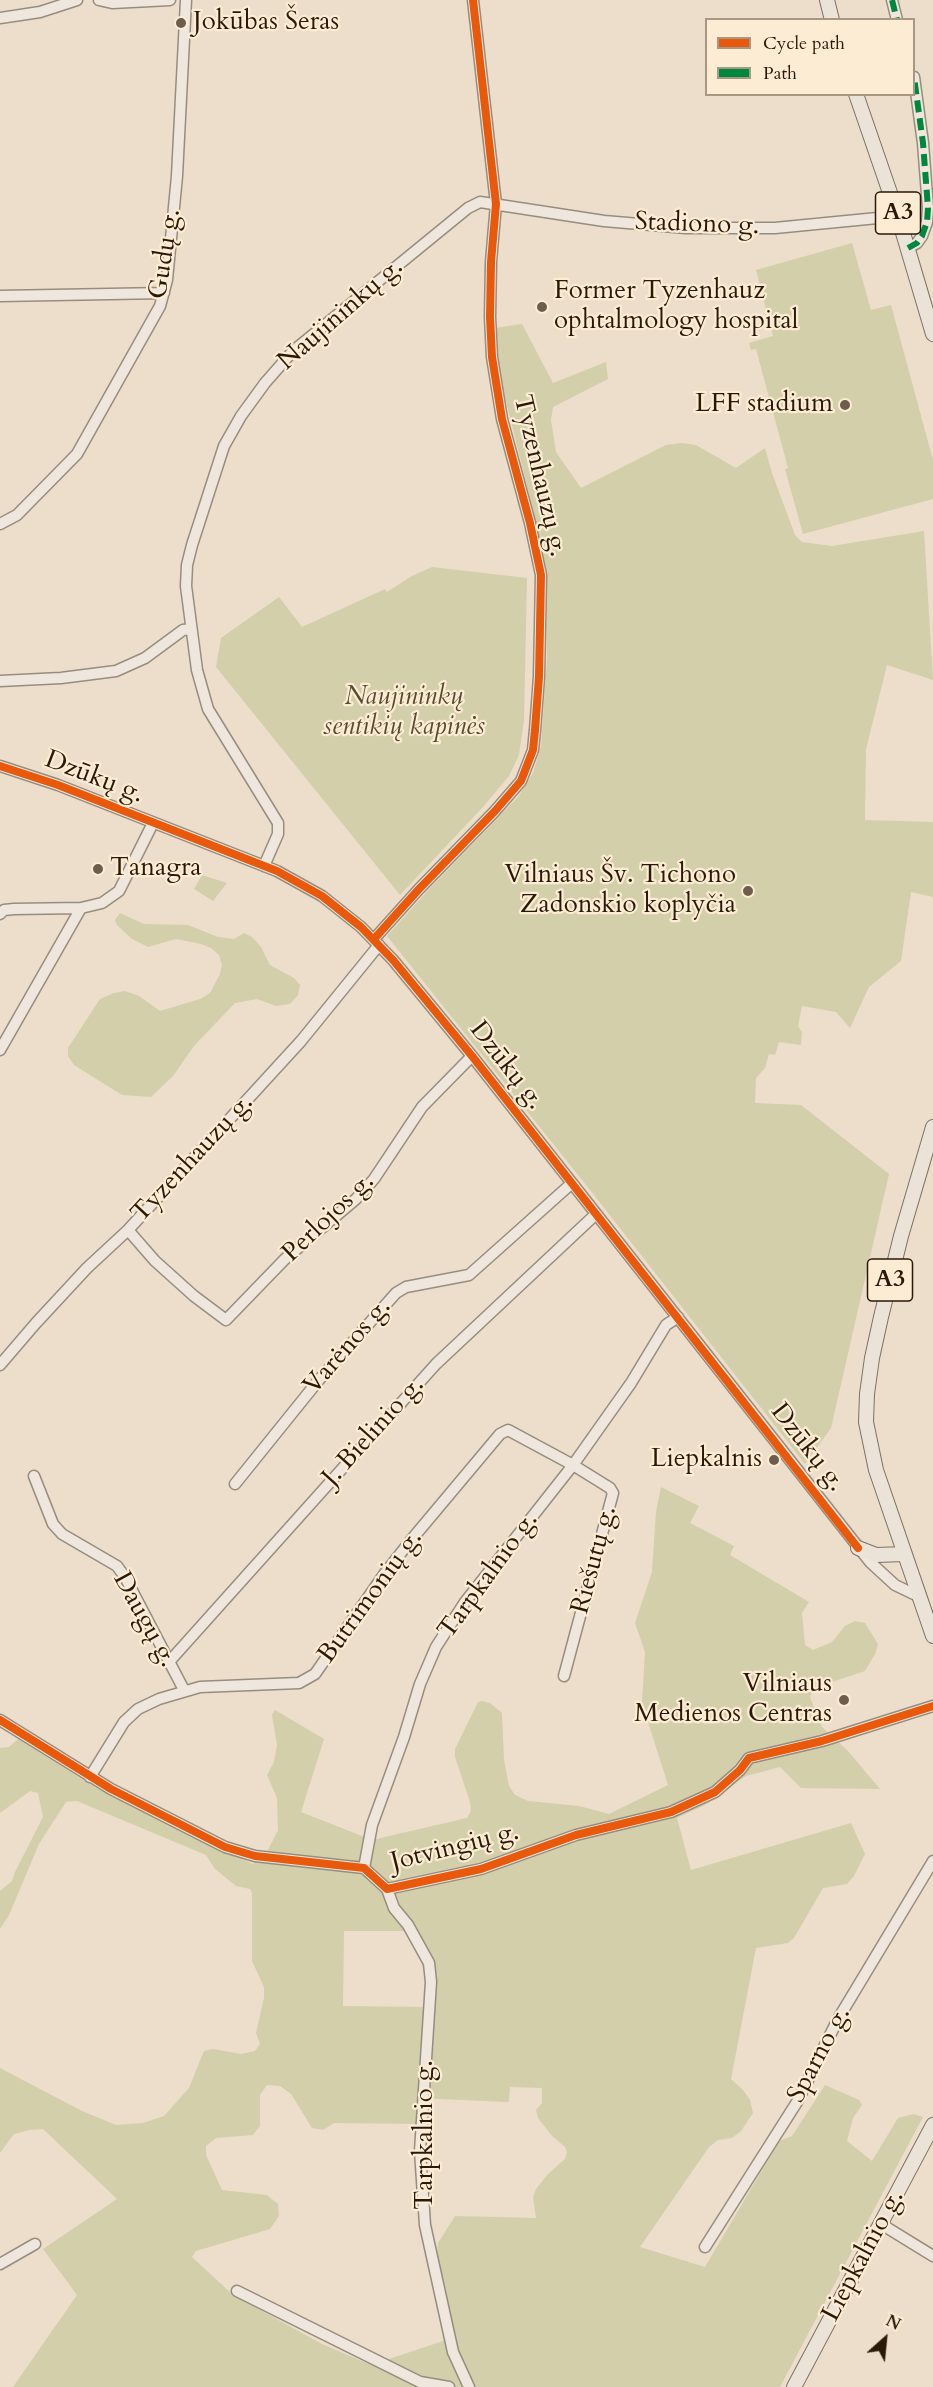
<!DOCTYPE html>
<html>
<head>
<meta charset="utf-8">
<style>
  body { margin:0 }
  #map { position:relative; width:933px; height:2387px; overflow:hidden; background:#ecdeca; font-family:Cardo,serif }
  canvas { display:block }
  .legend { position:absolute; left:705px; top:18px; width:210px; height:78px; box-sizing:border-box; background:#fcecd3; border:2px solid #a89782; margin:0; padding:8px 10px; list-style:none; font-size:18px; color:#2a1808 }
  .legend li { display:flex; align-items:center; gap:12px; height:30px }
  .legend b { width:30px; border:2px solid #a89782 }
  .north { position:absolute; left:855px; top:2309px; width:60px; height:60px; -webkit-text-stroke:4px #fcecd3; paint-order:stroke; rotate:27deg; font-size:16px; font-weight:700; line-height:24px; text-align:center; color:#2a1808 }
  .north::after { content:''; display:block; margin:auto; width:21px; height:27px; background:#2a1808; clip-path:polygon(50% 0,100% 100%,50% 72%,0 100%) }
</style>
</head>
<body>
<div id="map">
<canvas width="933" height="2387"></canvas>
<ul class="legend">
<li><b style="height:8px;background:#e8590c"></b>Cycle path</li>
<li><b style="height:8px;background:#00873e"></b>Path</li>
</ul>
<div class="north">N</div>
</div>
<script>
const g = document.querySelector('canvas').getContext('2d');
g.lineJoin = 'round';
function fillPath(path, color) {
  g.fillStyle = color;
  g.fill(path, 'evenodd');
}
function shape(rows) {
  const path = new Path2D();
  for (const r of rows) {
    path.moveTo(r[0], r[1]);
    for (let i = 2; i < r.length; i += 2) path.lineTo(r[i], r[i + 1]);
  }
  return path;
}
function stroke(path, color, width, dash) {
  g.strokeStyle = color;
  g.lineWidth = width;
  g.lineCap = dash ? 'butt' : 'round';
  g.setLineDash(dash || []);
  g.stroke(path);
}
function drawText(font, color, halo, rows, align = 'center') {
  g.font = font + ' Cardo,serif';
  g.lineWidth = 4.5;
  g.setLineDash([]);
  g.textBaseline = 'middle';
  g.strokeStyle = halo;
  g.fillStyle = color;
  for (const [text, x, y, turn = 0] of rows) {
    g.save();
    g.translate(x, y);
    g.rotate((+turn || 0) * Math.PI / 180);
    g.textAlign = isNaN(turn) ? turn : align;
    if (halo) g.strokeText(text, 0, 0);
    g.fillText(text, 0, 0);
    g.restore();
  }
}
const green = shape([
  [852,243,871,310,891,305,933,460,933,499,803,534,785,469,788,468,756,349,751,350,749,343,773,336,756,270],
  [522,324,553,383,606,362,608,379,553,407,551,420,556,452,581,488,666,445,682,443,696,445,736,468,765,448,772,473,795,535,802,542,832,546,924,531,933,680,887,665,866,749,865,820,933,822,933,897,911,892,901,961,869,987,850,1028,836,1012,802,1006,798,1026,802,1032,801,1045,779,1042,775,1055,769,1054,765,1068,756,1078,755,1103,801,1105,889,1174,831,1428,805,1464,590,1190,387,936,431,887,518,797,533,773,541,746,547,657,546,581,533,510,503,389,494,328],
  [432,567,527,578,524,720,519,755,509,776,483,807,400,895,216,667,221,638,279,597,302,627,385,589,387,592,412,576],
  [202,875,227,883,213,901,194,889],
  [120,913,144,924,188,925,218,937,234,939,244,933,252,937,261,947,270,965,294,978,300,985,298,995,290,1004,276,1006,257,999,235,1003,194,1046,173,1076,151,1097,122,1095,74,1065,68,1056,68,1048,100,999,114,993,125,991,139,996,160,1011,200,999,210,993,220,974,222,965,219,955,211,948,201,944,176,939,148,947,132,939,117,925,115,920],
  [661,1487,699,1506,690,1523,734,1546,730,1555,809,1602,802,1613,805,1645,813,1650,832,1642,845,1626,855,1621,865,1623,878,1644,875,1654,865,1671,814,1688,810,1697,822,1727,848,1751,880,1789,801,1788,780,1767,746,1776,705,1805,677,1818,691,1870,851,1823,865,1854,854,1876,847,1884,823,1888,794,1938,788,1943,756,1948,731,2079,743,2090,750,2100,753,2113,741,2131,732,2138,718,2140,709,2147,640,2247,705,2267,779,2141,792,2136,825,2085,859,2100,862,2105,853,2118,847,2141,872,2161,898,2118,914,2114,923,2117,780,2387,13,2387,77,2295,43,2249,117,2199,43,2129,29,2130,14,2134,0,2153,0,2068,82,2111,116,2125,143,2123,164,2116,189,2088,204,2051,213,2049,241,2054,255,2051,260,2044,256,2033,264,1998,264,1987,252,1961,252,1893,250,1889,236,1886,215,1869,206,1855,77,1801,66,1802,39,1844,9,1915,0,1929,0,1891,12,1881,15,1872,43,1817,38,1793,30,1791,0,1813,0,1748,9,1747,18,1739,98,1789,253,1864,268,1850,278,1830,277,1798,267,1775,274,1762,277,1745,272,1715,275,1710,324,1739,301,1812,372,1840,467,1818,471,1811,470,1802,455,1757,455,1749,478,1702,482,1701,490,1703,502,1713,504,1760,509,1786,515,1795,528,1801,579,1806,609,1814,668,1785,642,1703,645,1652,635,1623,652,1572,656,1512],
  [344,1931,405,1931,414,1945,422,1963,425,1976,424,2007,343,2006],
  [267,2085,280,2086,291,2094,312,2128,323,2130,334,2123,416,2124,417,2098,509,2102,510,2087,542,2088,542,2103,536,2110,538,2118,552,2136,565,2147,567,2152,565,2159,548,2174,536,2189,533,2197,536,2218,455,2216,438,2243,437,2253,455,2337,371,2365,322,2344,233,2295,192,2257,196,2251,270,2229,279,2216,278,2204,267,2195,222,2190,206,2155,206,2146,216,2138,253,2135,260,2126,260,2095]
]);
const minor = shape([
  [99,0,112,3,170,0],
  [892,0,897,20],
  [0,18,40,12,77,0],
  [908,248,917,243,922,236,927,222,928,208,923,143,914,77],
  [0,296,164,293],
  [0,524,17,515,77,454,160,306,167,280,177,176,186,0],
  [0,681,61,678,116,671,145,658,183,630,191,629],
  [0,766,58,785,277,871,322,896,361,927,393,960,472,1056,870,1562,895,1585,920,1597],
  [264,866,278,834,278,823,208,709,197,670,186,586,187,565,192,545,224,446,241,416,265,383,293,351,468,208,480,202,604,221,686,228,775,228,898,216],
  [0,914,4,910,14,909,81,908],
  [374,939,419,889,495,811,521,781,533,750,535,730,539,677,541,575,530,523,502,419,492,357,490,317,491,262,496,204,473,0],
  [0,1050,81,908,102,903,119,891,153,823],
  [128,1230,155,1261,194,1296,226,1320,285,1259,356,1199,374,1179,422,1107,472,1056],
  [0,1365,36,1323,87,1268,128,1230,301,1041,379,945],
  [34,1476,53,1524,62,1534,117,1566,125,1577,184,1690],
  [235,1484,318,1381,396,1293,406,1287,469,1275,571,1184],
  [168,1663,436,1364,596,1214],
  [0,1720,111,1789,225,1847,255,1856,364,1868,387,1889,481,1869,576,1835,671,1812,715,1792,740,1770,749,1758,822,1741,933,1706],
  [90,1777,124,1722,138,1709,159,1699,200,1687,299,1683,315,1674,385,1573,412,1539,500,1434,508,1430,573,1465,610,1488,613,1493,564,1676],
  [364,1868,372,1825,404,1737,420,1684,436,1647,465,1602,573,1465,631,1383,666,1325,678,1317],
  [387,1889,394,1908,408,1925,429,1963,431,1982,420,2151,425,2225,453,2352,469,2387],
  [881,2224,933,2256],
  [705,2247,797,2102,838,2019,933,1861],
  [0,2264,35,2244],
  [237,2291,420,2382,449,2387]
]);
const major = shape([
  [827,0,832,20],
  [856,94,898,216,933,334],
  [933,1127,901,1236,881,1317,872,1358,867,1394,866,1422,876,1470,933,1636],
  [858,1548,876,1555,905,1554],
  [794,2387,933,2125]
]);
const quiet = shape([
  [892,0,897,20],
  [908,248,917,243,922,236,927,222,928,208,923,143,914,77]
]);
const cycleway = shape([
  [0,766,58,785,277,871,322,896,361,927,393,960,472,1056,858,1548],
  [374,939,419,889,495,811,521,781,533,750,535,730,539,677,541,575,530,523,502,419,492,357,490,317,491,262,496,204,473,0],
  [0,1720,111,1789,225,1847,255,1856,364,1868,387,1889,481,1869,576,1835,671,1812,715,1792,740,1770,749,1758,822,1741,933,1706]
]);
const markers = [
  [181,23,6,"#6e5d4c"],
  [542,307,6,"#6e5d4c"],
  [845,405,6,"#6e5d4c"],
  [98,869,6,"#6e5d4c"],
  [748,891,6,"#6e5d4c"],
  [774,1460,6,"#6e5d4c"],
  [844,1700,6,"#6e5d4c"]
];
const shields = [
  [898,213,45],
  [890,1280,45]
];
const shieldNames = [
  ["A3",898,213],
  ["A3",890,1280]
];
const poiNames = [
  ["Jokūbas Šeras",193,23,"left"],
  ["Former Tyzenhauz",554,292,"left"],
  ["ophtalmology hospital",554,322,"left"],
  ["LFF stadium",833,405],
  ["Tanagra",110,869,"left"],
  ["Vilniaus Šv. Tichono",736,876],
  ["Zadonskio koplyčia",736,906],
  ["Liepkalnis",762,1460],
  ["Vilniaus",832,1685],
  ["Medienos Centras",832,1715]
];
const streetNames = [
  ["Stadiono g.",697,225,2],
  ["Gudų g.",166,254,-81],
  ["Naujininkų g.",341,315,-41],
  ["Tyzenhauzų g.",539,476,77],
  ["Dzūkų g.",94,778,21],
  ["Dzūkų g.",506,1066,52],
  ["Tyzenhauzų g.",193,1159,-47],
  ["Perlojos g.",329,1218,-44],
  ["Varėnos g.",348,1347,-49],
  ["J. Bielinio g.",374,1432,-48],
  ["Dzūkų g.",807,1448,52],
  ["Riešutų g.",595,1560,-75],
  ["Tarpkalnio g.",489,1576,-54],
  ["Butrimonių g.",371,1597,-54],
  ["Daugų g.",144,1620,61],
  ["Jotvingių g.",455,1848,-14],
  ["Sparno g.",820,2055,-62],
  ["Tarpkalnio g.",426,2135,-90],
  ["Liepkalnio g.",864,2256,-62]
];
const parkNames = [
  ["Naujininkų",404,698],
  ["sentikių kapinės",404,728]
];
fillPath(green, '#d3cfaa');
stroke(minor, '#978d7f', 13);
stroke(major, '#7b7265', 16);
stroke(minor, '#efe7dd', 10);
stroke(major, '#ebe3d8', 14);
stroke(quiet, '#00873e', 6, [12, 6]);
stroke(cycleway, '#e8590c', 8);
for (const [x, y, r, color] of markers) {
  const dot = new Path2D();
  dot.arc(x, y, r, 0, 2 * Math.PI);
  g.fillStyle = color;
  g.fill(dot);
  stroke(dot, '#fcecd3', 2);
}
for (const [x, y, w] of shields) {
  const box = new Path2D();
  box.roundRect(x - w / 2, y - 21, w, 42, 4.5);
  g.fillStyle = '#fcecd3';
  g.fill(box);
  stroke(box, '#2a1808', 1.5);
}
drawText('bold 24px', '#2a1808', null, shieldNames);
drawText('26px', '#2a1808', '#fcecd3', poiNames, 'right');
drawText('26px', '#2a1808', '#fcecd3', streetNames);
drawText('italic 26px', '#574b31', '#fcecd3', parkNames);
</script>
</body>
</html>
